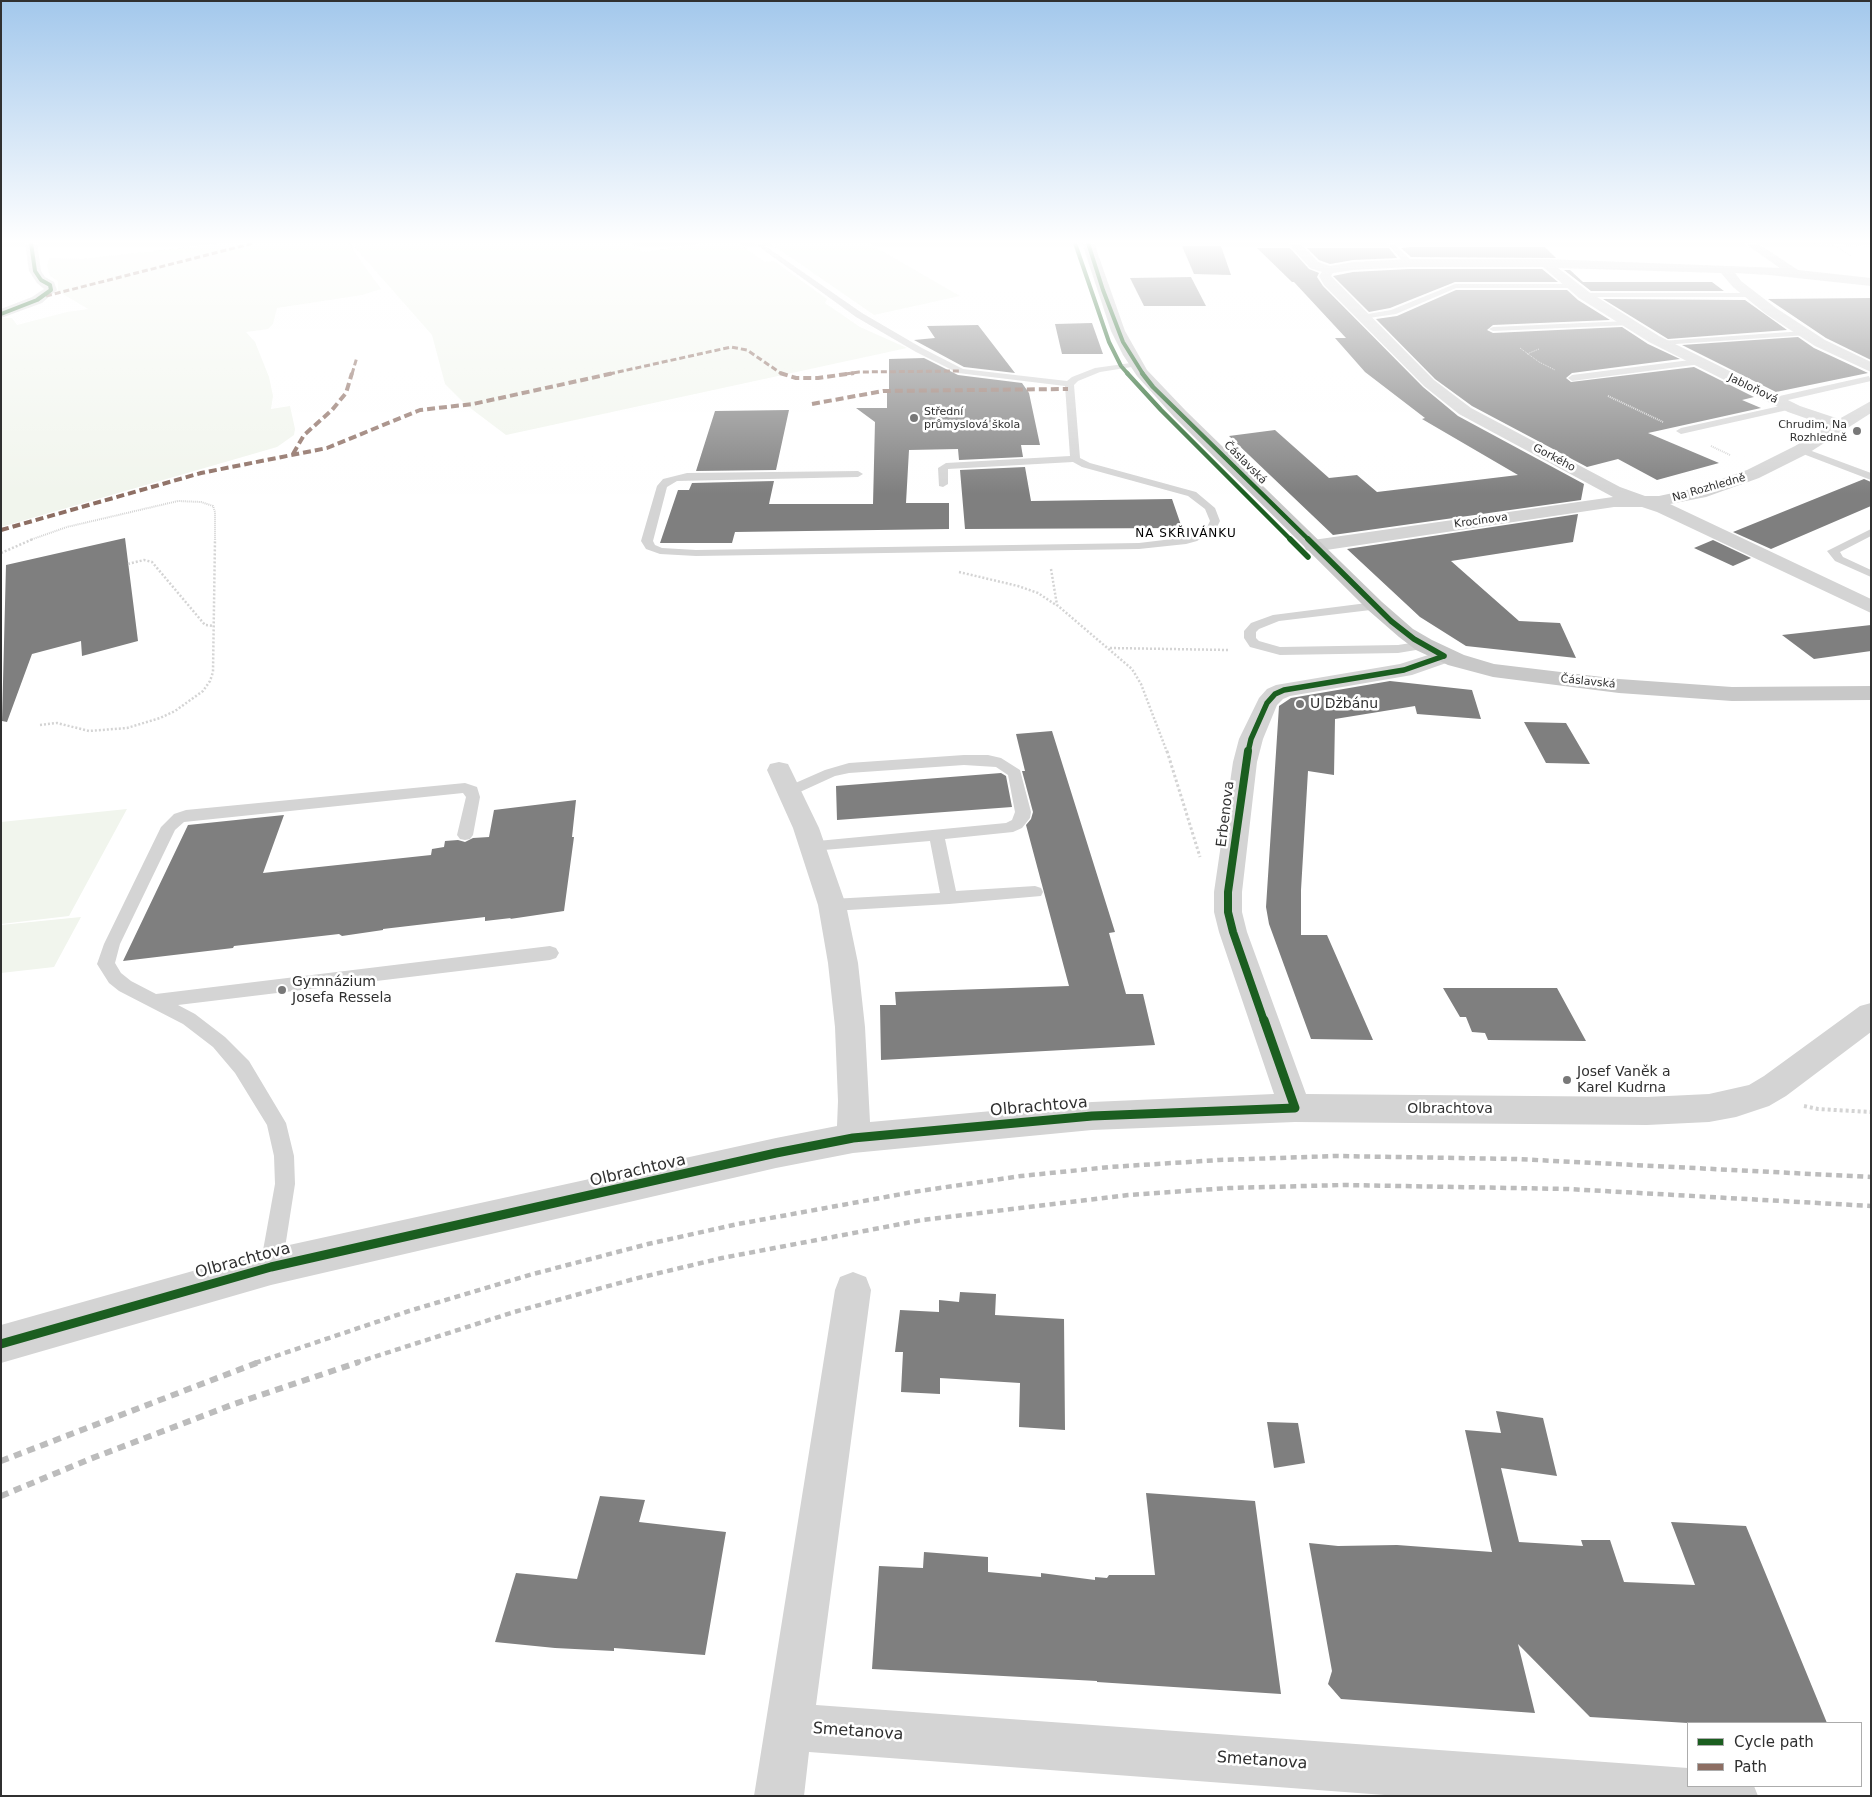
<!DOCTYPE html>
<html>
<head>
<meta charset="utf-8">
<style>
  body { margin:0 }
  #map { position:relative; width:1872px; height:1797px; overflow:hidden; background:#fff; font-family:"DejaVu Sans",sans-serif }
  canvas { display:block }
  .frame { position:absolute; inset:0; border:2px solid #303030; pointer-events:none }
  .legend { position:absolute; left:1687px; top:1722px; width:175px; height:65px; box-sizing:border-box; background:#fff; border:1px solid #acacac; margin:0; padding:6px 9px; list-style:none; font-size:15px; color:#303030 }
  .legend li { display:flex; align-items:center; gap:10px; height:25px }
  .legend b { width:25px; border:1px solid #acacac }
</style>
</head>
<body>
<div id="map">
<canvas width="1872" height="1797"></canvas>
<div class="frame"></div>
<ul class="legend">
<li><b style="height:6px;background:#1b5e20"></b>Cycle path</li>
<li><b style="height:6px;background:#8d6e63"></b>Path</li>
</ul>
</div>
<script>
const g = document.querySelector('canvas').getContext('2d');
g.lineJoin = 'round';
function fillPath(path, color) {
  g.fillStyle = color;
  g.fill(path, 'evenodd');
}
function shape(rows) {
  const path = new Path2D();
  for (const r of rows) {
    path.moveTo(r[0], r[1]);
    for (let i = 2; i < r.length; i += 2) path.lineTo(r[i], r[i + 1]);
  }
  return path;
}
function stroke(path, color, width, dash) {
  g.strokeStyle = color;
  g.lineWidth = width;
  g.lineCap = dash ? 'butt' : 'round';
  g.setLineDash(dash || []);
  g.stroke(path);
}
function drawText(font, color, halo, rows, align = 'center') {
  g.font = font + ' "DejaVu Sans",sans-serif';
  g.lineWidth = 5;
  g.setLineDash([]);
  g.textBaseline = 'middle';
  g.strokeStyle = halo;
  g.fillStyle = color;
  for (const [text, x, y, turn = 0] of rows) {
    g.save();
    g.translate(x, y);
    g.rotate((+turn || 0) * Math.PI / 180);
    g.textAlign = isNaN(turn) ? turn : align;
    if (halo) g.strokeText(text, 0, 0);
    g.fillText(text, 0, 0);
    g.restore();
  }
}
const green = shape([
  [225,243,348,243,381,289,362,295,277,308,273,324,268,329,246,332,255,342,269,377,273,396,271,409,290,406,295,429,294,435,277,447,1,527,1,318,12,318,17,325,67,312,88,309,58,291,58,281,50,276,47,266,49,258,81,259],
  [351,243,632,243,643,252,705,243,739,243,765,262,774,261,827,299,825,303,860,327,907,348,506,435,465,404,445,384,432,335],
  [770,243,868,243,960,296,874,315],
  [127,809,69,916,1,924,1,822],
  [81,917,54,967,1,973,1,925]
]);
const building = shape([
  [1182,246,1221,246,1231,275,1194,274],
  [1410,247,1545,247,1556,258,1411,257,1401,248],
  [1257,248,1290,248,1309,269,1319,273,1317,277,1323,286,1423,387,1458,416,1584,484,1581,500,1333,535,1229,436,1275,430,1329,478,1357,475,1377,492,1518,475,1422,419,1425,418,1365,372,1335,338,1346,338,1294,282,1292,282],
  [1307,248,1389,248,1397,258,1353,260,1330,264,1319,260],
  [1409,269,1542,269,1558,282,1455,282,1390,308,1369,312,1333,276,1353,272],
  [1564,270,1570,270,1583,282,1712,282,1724,291,1591,291],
  [1191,277,1206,306,1144,306,1130,278],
  [1456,290,1567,290,1578,300,1610,320,1493,325,1487,330,1493,333,1622,327,1648,344,1680,359,1572,373,1566,378,1571,382,1694,367,1754,397,1742,400,1761,408,1648,433,1719,463,1657,480,1618,459,1587,467,1472,406,1435,379,1376,319,1397,316],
  [1871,298,1871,360,1826,338,1768,299],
  [1603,299,1745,300,1787,330,1668,339],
  [1092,323,1103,354,1062,354,1055,324],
  [978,325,1015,373,964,367,914,340,935,338,927,326],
  [1798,337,1814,348,1868,373,1776,392,1682,345],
  [924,358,958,375,1022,383,1029,393,1040,445,1021,445,1023,457,959,460,958,449,909,450,906,503,949,503,949,529,735,532,732,543,660,543,678,490,689,490,692,483,774,481,769,504,873,504,875,422,856,408,887,408,887,393,889,393,889,359],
  [789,410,776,470,696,471,715,411],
  [1025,467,1031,501,1172,499,1182,528,965,529,960,470],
  [1864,479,1871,482,1871,506,1771,549,1733,532],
  [1578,514,1573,542,1451,561,1519,621,1560,623,1576,658,1466,646,1420,617,1347,549],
  [125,538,138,641,82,656,81,641,32,654,7,722,2,721,6,565],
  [1713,540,1751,558,1733,566,1694,548],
  [1871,625,1871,651,1814,659,1782,635],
  [1390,681,1472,690,1481,719,1417,714,1415,706,1335,719,1334,775,1308,771,1301,890,1301,935,1327,935,1373,1040,1311,1039,1269,924,1266,907,1279,706,1291,698],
  [1524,722,1566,723,1590,764,1546,763],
  [1052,731,1115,932,1109,933,1126,994,1143,994,1155,1045,881,1060,880,1005,896,1005,895,992,1069,986,1026,825,1031,819,1033,812,1022,771,1025,771,1016,734],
  [1001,773,1006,776,1012,807,837,820,836,786],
  [576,800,572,837,574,837,564,911,510,919,511,918,485,921,485,917,383,929,383,930,342,936,339,934,234,946,233,948,123,961,188,825,284,815,263,873,431,855,432,849,444,847,445,841,458,840,465,842,473,838,489,837,494,810],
  [1443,988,1557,988,1586,1041,1488,1040,1485,1033,1472,1032,1466,1017,1460,1017],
  [960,1292,996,1294,995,1315,1064,1319,1065,1430,1019,1427,1020,1383,940,1378,940,1394,901,1392,903,1352,895,1352,900,1310,939,1312,939,1300,959,1302],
  [1496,1411,1543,1418,1557,1476,1501,1468,1519,1542,1583,1546,1581,1540,1610,1540,1624,1582,1695,1585,1671,1522,1746,1526,1827,1723,1688,1723,1590,1717,1518,1644,1535,1713,1341,1699,1328,1684,1332,1671,1309,1543,1338,1546,1397,1545,1492,1552,1465,1430,1501,1433],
  [1267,1422,1298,1423,1305,1463,1274,1468],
  [1146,1493,1255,1501,1281,1694,1097,1682,1097,1681,872,1669,879,1566,923,1568,924,1552,988,1557,988,1572,1041,1577,1041,1573,1095,1580,1095,1577,1107,1578,1109,1575,1155,1575],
  [600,1496,645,1500,639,1522,726,1532,705,1655,614,1648,614,1651,555,1648,495,1642,516,1573,577,1579]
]);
const pathFar4 = shape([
  [1812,243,1834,245],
  [1851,256,1834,245,1871,246],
  [1520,348,1539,362,1555,370],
  [1527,354,1539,349]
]);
const pathFar3 = shape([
  [1608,396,1663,422],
  [1711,446,1730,455],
  [30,540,67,527,178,501,201,502,213,506,215,512,215,540]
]);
const pathFar2 = shape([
  [1,553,33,539],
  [128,564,144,560,152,562,205,625,214,626],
  [1051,569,1057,605,1132,669,1141,684,1167,752],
  [959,572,1018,586,1038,593,1056,605],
  [1110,648,1229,650],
  [40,725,57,723,89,731,127,728,160,718,175,711,203,691,210,681,213,672,215,539]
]);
const pathFar1 = shape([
  [1167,751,1200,857]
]);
const path = shape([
  [1804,1106,1818,1109,1871,1112]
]);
const lane = shape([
  [754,243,761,243,862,313,922,348,963,369,1067,381,1072,377,1095,368,1138,362,1138,366,1100,372,1078,381,1074,385,1080,458,1090,463,1196,492,1215,508,1220,521,1216,529,1197,541,1186,544,1139,549,696,556,660,554,646,549,641,541,657,486,663,479,687,473,858,471,863,474,858,477,677,481,667,487,653,541,655,545,662,548,696,550,1139,543,1189,537,1207,527,1210,521,1205,509,1188,496,1082,467,1073,462,948,469,948,484,943,487,939,486,938,468,946,463,1070,456,1065,386,958,373,916,352,856,317,754,243],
  [1387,243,1393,243,1412,261,1412,265,1406,265,1387,243],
  [1455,284,1572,284,1576,286,1572,288,1456,288,1396,314,1362,319,1358,317,1362,315,1391,310,1455,284],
  [1581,293,1749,293,1753,295,1749,297,1581,297,1581,293],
  [1627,321,1631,323,1630,325,1493,331,1489,329,1493,327,1627,321],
  [1804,331,1807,331,1807,335,1661,345,1657,343,1661,341,1804,331],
  [1698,359,1701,360,1701,364,1572,381,1568,378,1572,375,1698,359],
  [1869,376,1871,381,1775,403,1770,400,1775,397,1869,376],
  [1789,404,1794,407,1792,409,1681,434,1676,431,1681,428,1789,404],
  [1801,447,1871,473,1871,480,1798,452,1796,450,1801,447],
  [1871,529,1871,536,1840,552,1843,557,1871,570,1871,577,1835,561,1827,551,1871,529],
  [1375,602,1381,606,1379,609,1279,621,1259,629,1256,632,1256,638,1259,641,1280,647,1398,645,1424,641,1428,642,1430,645,1428,648,1398,653,1280,655,1250,647,1244,638,1244,631,1251,623,1273,615,1375,602],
  [964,755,988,755,1001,758,1020,770,1031,812,1030,818,1022,828,1013,832,945,839,956,891,1035,886,1041,888,1043,892,1041,896,949,904,832,911,826,909,824,905,826,901,832,899,940,893,930,841,812,851,807,850,804,846,807,842,1006,823,1012,820,1015,812,1008,775,996,767,964,765,849,773,835,776,789,797,784,796,782,792,784,788,825,770,849,763,964,755],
  [465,783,477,787,480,797,473,835,470,839,465,840,460,839,457,835,466,797,463,793,184,822,175,830,120,944,115,963,121,973,131,981,156,994,550,946,556,948,559,953,556,958,550,960,178,1005,195,1014,225,1037,249,1061,286,1123,294,1156,295,1184,282,1267,279,1274,271,1278,263,1274,260,1267,275,1184,274,1156,267,1125,235,1073,213,1047,183,1024,119,991,109,983,97,964,104,944,161,827,174,814,186,810,465,783]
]);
const street = shape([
  [25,243,37,243,41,271,45,277,54,282,57,290,42,303,1,318,1,309,32,297,44,289,37,283,29,271,25,243],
  [1288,243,1300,243,1318,262,1330,266,1353,262,1409,259,1545,259,1780,268,1744,243,1757,243,1798,270,1871,278,1871,286,1769,275,1735,273,1741,281,1776,308,1825,340,1871,362,1871,372,1815,346,1766,314,1733,287,1721,273,1558,268,1589,292,1659,336,1800,406,1839,419,1871,401,1871,413,1807,454,1759,478,1706,497,1670,504,1871,599,1871,613,1657,512,1642,507,1614,507,1313,552,1306,550,1304,546,1306,542,1313,540,1613,497,1459,414,1424,386,1324,285,1319,276,1322,272,1310,268,1288,243],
  [1409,267,1543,267,1579,298,1649,342,1788,412,1828,426,1795,446,1747,470,1696,488,1659,496,1645,496,1620,487,1471,408,1434,380,1331,276,1333,273,1353,270,1409,267],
  [1444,650,1452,651,1455,656,1452,661,1412,675,1290,696,1283,699,1277,705,1263,739,1257,762,1242,892,1242,912,1247,932,1306,1094,1647,1097,1709,1094,1749,1085,1764,1076,1860,1006,1871,1003,1871,1032,1786,1096,1769,1106,1736,1117,1709,1122,1647,1125,1295,1122,1092,1130,853,1153,776,1168,271,1285,1,1363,1,1325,271,1249,776,1138,837,1126,838,1101,835,1027,828,963,818,905,793,828,767,770,770,764,779,762,788,764,791,770,819,828,846,905,858,963,865,1027,870,1122,1092,1102,1274,1094,1219,932,1214,912,1214,892,1233,762,1239,739,1259,698,1267,689,1276,685,1400,664,1444,650],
  [853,1272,866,1277,871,1290,816,1705,1688,1768,1688,1786,1754,1786,1758,1796,1398,1796,809,1752,804,1796,754,1796,835,1290,840,1277,853,1272]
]);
const primary = shape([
  [1082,243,1094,243,1125,331,1147,370,1186,411,1382,602,1413,629,1432,640,1464,655,1494,664,1619,679,1732,687,1871,686,1871,700,1732,701,1619,693,1493,677,1448,665,1416,650,1399,637,1368,610,1174,417,1137,376,1123,355,1111,331,1082,243]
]);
const railFar1 = shape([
  [255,1363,409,1311,533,1274,648,1244,738,1224,913,1192,1021,1176,1110,1167,1219,1160,1336,1156,1516,1159,1871,1177],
  [355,1363,514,1312,634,1279,722,1258,922,1220,1128,1195,1229,1188,1343,1185,1568,1189,1871,1206]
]);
const rail = shape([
  [1,1461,259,1362],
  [1,1496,90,1459,234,1404,359,1362]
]);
const quietFar1 = shape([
  [46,296,254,243],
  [352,374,357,357],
  [609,374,731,347,747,350,782,374],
  [845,374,859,372,961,371]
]);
const quiet = shape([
  [780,373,796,378,818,378,854,373],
  [812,404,883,391,1068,389],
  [293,454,304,435,332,410,346,393,352,373],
  [1,530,201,473,327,448,420,410,473,404,614,373]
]);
const cyclewayFar4 = shape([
  [1075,243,1109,342,1121,366,1128,374],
  [1088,243,1103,290,1123,342,1143,374],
  [1,314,37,300,51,290,50,285,41,280,35,271,31,243]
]);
const cyclewayFar3 = shape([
  [1127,373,1161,410,1291,540],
  [1142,373,1153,387,1309,540]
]);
const cyclewayFar2 = shape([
  [1290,539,1308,557],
  [1308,539,1391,621,1414,639,1444,656],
  [1248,752,1251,739,1267,703,1275,694,1284,690,1404,670,1444,656]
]);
const cyclewayFar1 = shape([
  [1248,751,1228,892,1228,912,1233,932,1264,1021]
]);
const cycleway = shape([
  [1,1344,271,1267,776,1153,853,1138,1092,1116,1295,1108,1264,1020]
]);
const markers = [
  [914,418,5,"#787878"],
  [1857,431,5,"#787878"],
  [1300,704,5,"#787878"],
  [282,990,5,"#787878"],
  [1567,1080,5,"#787878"]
];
const farStreetnames = [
  ["Jabloňová",1753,389,26],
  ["Gorkého",1554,458,28],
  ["Čáslavská",1245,463,45],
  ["Na Rozhledně",1709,488,-16],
  ["Krocínova",1481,521,-8],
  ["Čáslavská",1588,682,6]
];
const farPoinames = [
  ["Střední",924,412],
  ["průmyslová škola",924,425],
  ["Chrudim, Na",1847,425,"right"],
  ["Rozhledně",1847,438,"right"]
];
const farNeighbourhoodnames = [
  ["NA SKŘIVÁNKU",1186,534]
];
const poiNames = [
  ["U Džbánu",1310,704],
  ["Gymnázium",292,982],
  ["Josefa Ressela",292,998],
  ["Josef Vaněk a",1577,1072],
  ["Karel Kudrna",1577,1088]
];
const streetNames = [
  ["Erbenova",1226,814,-83],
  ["Olbrachtova",1450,1109]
];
const nearStreetnames = [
  ["Olbrachtova",1039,1107,-5],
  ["Olbrachtova",638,1171,-13],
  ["Olbrachtova",243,1261,-15],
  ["Smetanova",858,1732,4],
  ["Smetanova",1262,1761,4]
];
fillPath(green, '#f1f5ed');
fillPath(building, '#7f7f7f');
stroke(pathFar4, '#d4d4d4', 1, [1, 1]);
stroke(pathFar3, '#d4d4d4', 2, [1, 1]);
stroke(pathFar2, '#d4d4d4', 2.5, [2, 2]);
stroke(pathFar1, '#d4d4d4', 3, [2.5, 2.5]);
stroke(path, '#d4d4d4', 4, [3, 3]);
fillPath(lane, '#d4d4d4');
fillPath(street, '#d4d4d4');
fillPath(primary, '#c8c8c8');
stroke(railFar1, '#bcbcbc', 4.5, [6, 4.5]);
stroke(rail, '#bcbcbc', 6, [8, 6]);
stroke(quietFar1, '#8d6e63', 3, [6, 3]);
stroke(quiet, '#8d6e63', 4, [8, 4]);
stroke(cyclewayFar4, '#1b5e20', 4);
stroke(cyclewayFar3, '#1b5e20', 4.5);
stroke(cyclewayFar2, '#1b5e20', 5.5);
stroke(cyclewayFar1, '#1b5e20', 8);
stroke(cycleway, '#1b5e20', 9);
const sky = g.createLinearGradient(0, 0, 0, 494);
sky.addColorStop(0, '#a3c8ec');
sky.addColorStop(0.49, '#fff');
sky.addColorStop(1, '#ffffff00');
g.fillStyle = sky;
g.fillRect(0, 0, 1872, 494);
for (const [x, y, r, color] of markers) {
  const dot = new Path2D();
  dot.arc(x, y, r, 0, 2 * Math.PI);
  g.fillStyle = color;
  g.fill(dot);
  stroke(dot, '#fff', 2);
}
drawText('11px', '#303030', '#fff', farStreetnames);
drawText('11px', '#303030', '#fff', farPoinames, 'left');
g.letterSpacing = '1px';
drawText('12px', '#000', '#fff', farNeighbourhoodnames);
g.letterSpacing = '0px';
drawText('14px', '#303030', '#fff', poiNames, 'left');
drawText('14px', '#303030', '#fff', streetNames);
drawText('16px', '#303030', '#fff', nearStreetnames);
</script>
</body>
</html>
